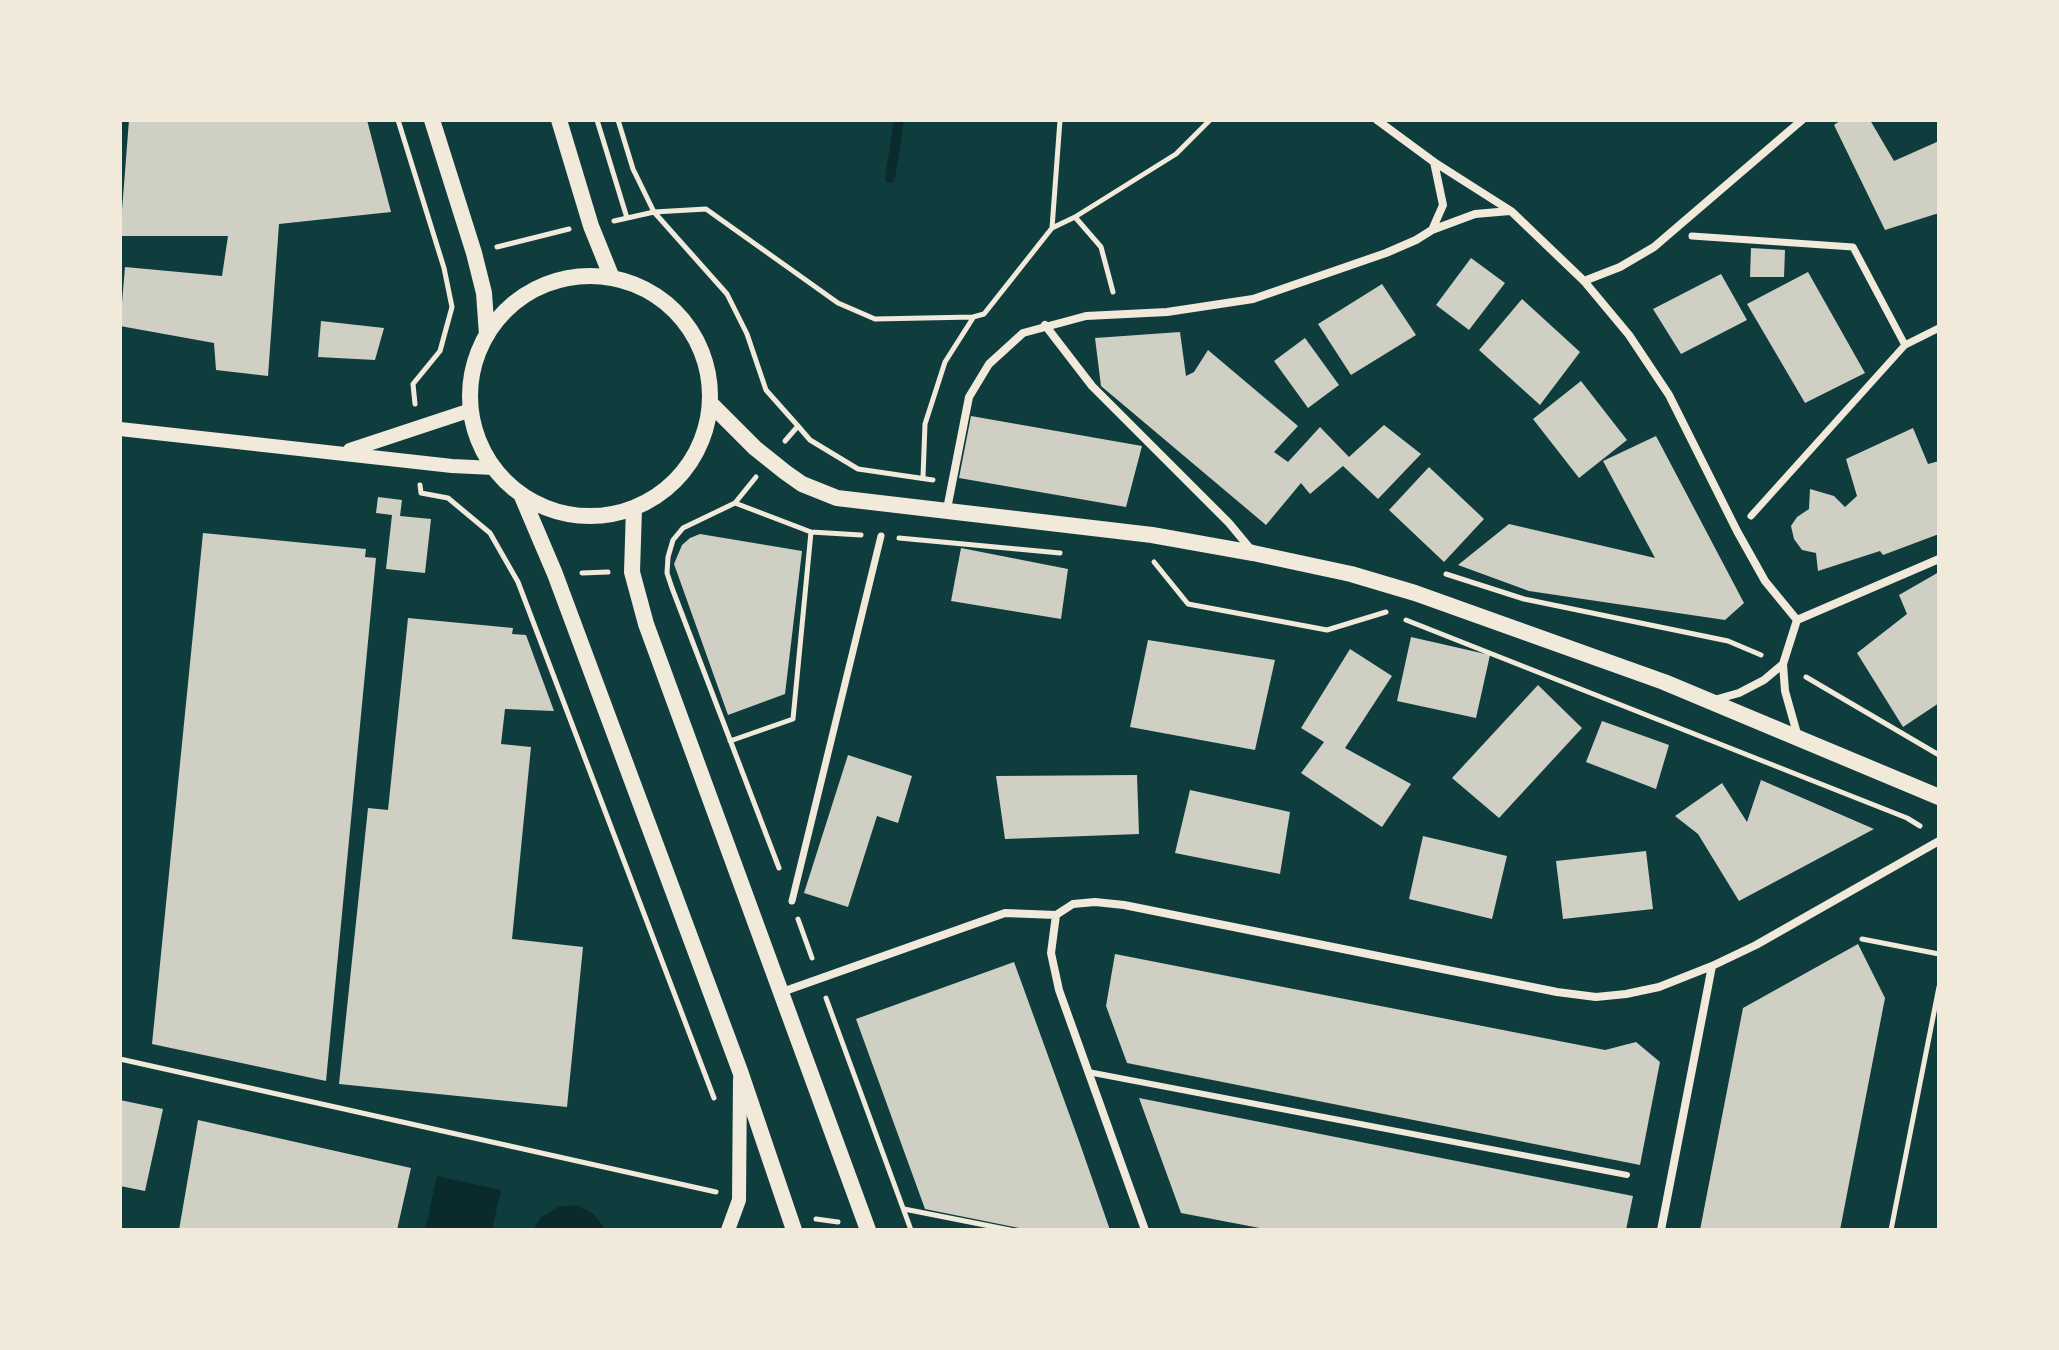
<!DOCTYPE html>
<html>
<head>
<meta charset="utf-8">
<style>
  body { margin:0 }
  #map { position:relative; width:2059px; height:1350px; overflow:hidden; background:#0f3d3e; font-family:"Zilla Slab",serif }
  canvas { display:block }
  .frame { position:absolute; inset:0; border:122px solid #f1e9da; pointer-events:none }
</style>
</head>
<body>
<div id="map">
<canvas width="2059" height="1350"></canvas>
<div class="frame"></div>
</div>
<script>
const g = document.querySelector('canvas').getContext('2d');
g.lineJoin = 'round';
function fillPath(path, color) {
  g.fillStyle = color;
  g.fill(path, 'evenodd');
}
function shape(rows) {
  const path = new Path2D();
  for (const r of rows) {
    if (r.length === 3) {
      path.moveTo(r[0] + r[2], r[1]);
      path.arc(r[0], r[1], r[2], 0, 2 * Math.PI);
      continue;
    }
    path.moveTo(r[0], r[1]);
    for (let i = 2; i < r.length; i += 2) path.lineTo(r[i], r[i + 1]);
  }
  return path;
}
function stroke(path, color, width, dash) {
  g.strokeStyle = color;
  g.lineWidth = width;
  g.lineCap = dash ? 'butt' : 'round';
  g.setLineDash(dash || []);
  g.stroke(path);
}
const water = shape([
  [437,1176,501,1190,492,1230,425,1230],
  [577,1205,594,1214,606,1230,533,1230,541,1217,558,1207]
]);
const stream = shape([
  [890,178,899,120]
]);
const building = shape([
  [129,120,367,120,391,212,279,224,268,376,216,370,214,343,120,326,125,267,222,276,228,236,120,236],
  [1841,120,1870,120,1894,161,1939,141,1939,213,1885,230,1834,125],
  [1751,248,1785,250,1784,277,1750,277],
  [1471,258,1505,283,1469,330,1436,305],
  [1808,272,1865,373,1805,403,1747,304],
  [1721,274,1747,320,1681,354,1653,309],
  [1382,284,1416,335,1351,375,1318,324],
  [1522,299,1580,352,1540,405,1479,350],
  [321,321,384,328,375,360,318,357],
  [1180,332,1186,376,1194,372,1208,350,1298,426,1274,452,1288,462,1320,427,1349,457,1384,425,1421,454,1378,499,1343,466,1310,494,1301,483,1266,525,1101,386,1095,338],
  [1305,338,1339,385,1308,408,1274,361],
  [1581,381,1627,440,1579,478,1533,419],
  [971,416,1142,446,1126,507,959,478],
  [1913,428,1928,464,1939,461,1939,534,1883,555,1880,551,1818,571,1816,553,1802,550,1794,539,1791,526,1797,517,1809,509,1810,489,1834,496,1845,507,1857,496,1846,459],
  [1656,436,1744,603,1725,620,1529,591,1458,565,1509,524,1655,558,1603,461],
  [1429,467,1484,519,1444,562,1389,510],
  [378,497,402,500,400,516,431,519,425,573,386,569,392,515,376,513],
  [203,533,366,549,365,557,376,558,326,1081,152,1044],
  [700,534,802,551,785,694,728,715,674,564,682,545,690,538],
  [961,548,1068,569,1061,619,951,601],
  [1939,572,1939,703,1903,727,1857,653,1907,614,1899,595],
  [408,618,513,628,512,634,526,635,554,711,505,709,501,744,531,747,512,939,583,947,567,1107,339,1084,368,808,388,810],
  [1411,637,1490,655,1476,718,1397,701],
  [1148,640,1275,660,1255,750,1130,727],
  [1350,649,1392,676,1345,748,1411,784,1382,827,1301,773,1324,742,1301,728],
  [1538,685,1582,728,1499,818,1452,778],
  [1602,721,1669,745,1656,789,1586,762],
  [848,755,912,776,898,823,877,816,848,907,804,893],
  [1137,775,1139,834,1005,839,996,776],
  [1761,780,1874,829,1739,901,1698,834,1675,816,1722,783,1747,822],
  [1190,790,1290,812,1280,874,1175,853],
  [1423,836,1507,856,1492,919,1409,899],
  [1646,851,1653,909,1563,919,1556,861],
  [1858,944,1885,998,1840,1230,1700,1230,1743,1008],
  [1115,954,1605,1050,1636,1042,1660,1062,1640,1165,1127,1063,1106,1006],
  [1014,962,1079,1141,1110,1230,1029,1230,925,1209,856,1019],
  [1139,1098,1633,1196,1626,1230,1270,1230,1181,1213],
  [120,1100,163,1109,145,1191,120,1186],
  [198,1120,411,1168,397,1230,179,1230]
]);
const path = shape([
  [398,120,444,268,452,307,440,351,413,384,415,404],
  [597,120,627,218],
  [618,120,633,169,654,212,727,294,747,334,766,390,798,426],
  [1075,217,1176,154,1210,120],
  [614,221,654,212,706,209,838,303,875,319,973,317,984,314,1052,228,1060,120],
  [1052,228,1075,217,1101,247,1113,292],
  [497,247,569,229],
  [785,441,798,426,810,440,858,469,933,480],
  [923,477,925,424,945,362,973,318],
  [420,485,421,493,448,498,490,533,518,582,714,1098],
  [735,503,756,477],
  [899,538,1060,553],
  [1154,562,1188,604,1327,630,1386,612],
  [582,573,608,572],
  [1446,574,1524,599,1728,641,1761,655],
  [1406,620,1907,818,1920,826],
  [1806,677,1939,755],
  [730,741,793,719,811,532],
  [779,868,672,588,667,573,668,557,673,540,683,528,735,503,811,532,861,535],
  [798,919,812,958],
  [1862,939,1939,954],
  [826,998,911,1230],
  [120,1059,716,1192],
  [904,1209,1010,1230],
  [816,1219,838,1222],
  [1891,1230,1939,987]
]);
const service = shape([
  [1088,1072,1627,1175]
]);
const pedestrian = shape([
  [1692,236,1853,247,1905,345],
  [1751,516,1905,345,1939,328],
  [792,901,881,536]
]);
const minor = shape([
  [1377,120,1434,162,1511,211,1584,281,1629,335,1669,395,1737,531,1765,581,1797,620],
  [1432,230,1475,214,1510,211],
  [1584,281,1620,267,1654,247,1802,120],
  [1045,325,1092,386,1229,523,1253,552],
  [947,509,969,397,989,364,1023,333,1086,316,1167,312,1253,299,1386,253,1416,240,1432,230,1443,205,1434,162],
  [1714,700,1739,693,1764,680,1783,664],
  [1798,737,1785,691,1783,664,1797,620,1939,559],
  [1056,915,1051,953,1059,990,1145,1230],
  [782,992,1005,913,1056,915,1073,904,1095,902,1124,905,1557,992,1596,997,1626,994,1659,987,1712,966,1756,945,1939,841],
  [1661,1230,1712,966]
]);
const tertiary = shape([
  [120,429,452,466,494,468],
  [350,450,471,410],
  [728,1230,739,1200,740,1079]
]);
const secondary = shape([
  [432,120,474,253,484,293,487,335],
  [559,120,591,226,612,278],
  [590,396,120],
  [711,404,755,448,785,472,802,484,837,498,1152,535,1253,553,1351,574,1415,593,1664,682,1939,797],
  [521,494,555,574,740,1071,794,1230],
  [634,508,632,572,646,624,868,1230]
]);
fillPath(water, '#0a2a2b');
stroke(stream, '#0a2a2b', 10);
fillPath(building, '#cfcfc3');
stroke(path, '#f1e9da', 5);
stroke(service, '#f1e9da', 6);
stroke(pedestrian, '#f1e9da', 7);
stroke(minor, '#f1e9da', 8);
stroke(tertiary, '#f1e9da', 14);
stroke(secondary, '#f1e9da', 16);
</script>
</body>
</html>
